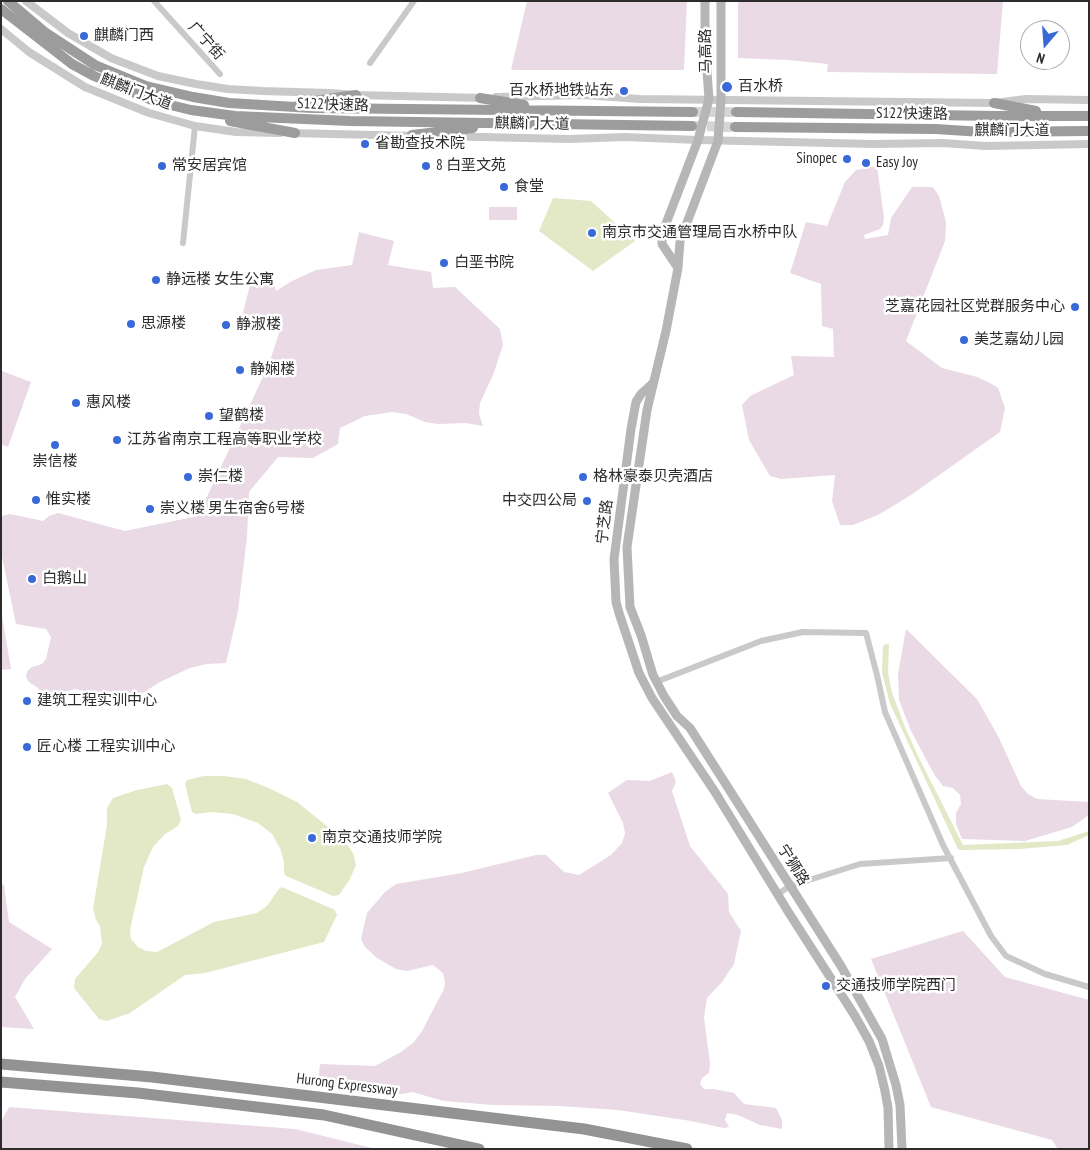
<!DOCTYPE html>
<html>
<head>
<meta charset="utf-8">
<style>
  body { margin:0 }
  #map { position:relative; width:1090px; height:1150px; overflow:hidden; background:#fff; font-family:"PT Sans Narrow",sans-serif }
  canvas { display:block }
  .frame { position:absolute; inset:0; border:2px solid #2c2c2c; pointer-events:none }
  .north { position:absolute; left:1020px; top:20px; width:50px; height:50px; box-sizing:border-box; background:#fff; border:1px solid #ababab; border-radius:50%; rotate:198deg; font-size:14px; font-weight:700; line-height:20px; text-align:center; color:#2c2c2c }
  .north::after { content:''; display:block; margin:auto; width:18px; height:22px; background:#3969d8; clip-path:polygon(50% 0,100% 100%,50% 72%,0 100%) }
</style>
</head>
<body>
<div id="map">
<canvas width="1090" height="1150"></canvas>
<div class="frame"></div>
<div class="north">N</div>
</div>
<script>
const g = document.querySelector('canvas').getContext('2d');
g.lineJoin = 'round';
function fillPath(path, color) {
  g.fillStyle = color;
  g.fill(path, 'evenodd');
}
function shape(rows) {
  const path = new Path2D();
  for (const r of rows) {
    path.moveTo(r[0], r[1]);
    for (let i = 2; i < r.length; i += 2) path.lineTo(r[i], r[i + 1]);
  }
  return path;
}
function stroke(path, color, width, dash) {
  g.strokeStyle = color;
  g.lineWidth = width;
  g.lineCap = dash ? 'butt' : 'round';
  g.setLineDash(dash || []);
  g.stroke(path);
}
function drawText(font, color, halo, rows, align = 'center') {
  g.font = font + ' "PT Sans Narrow","Noto Sans SC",sans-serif';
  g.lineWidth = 5;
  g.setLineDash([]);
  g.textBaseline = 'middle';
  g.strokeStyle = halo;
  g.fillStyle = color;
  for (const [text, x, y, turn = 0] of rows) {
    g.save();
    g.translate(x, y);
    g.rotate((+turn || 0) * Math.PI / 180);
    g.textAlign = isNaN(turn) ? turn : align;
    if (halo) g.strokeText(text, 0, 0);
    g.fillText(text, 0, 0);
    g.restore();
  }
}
const green = shape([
  [527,1,687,1,684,70,511,70],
  [738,1,1003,1,997,74,827,72,828,64,788,60,738,58],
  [877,166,884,218,883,225,880,229,864,235,865,239,888,235,891,218,912,187,933,187,939,196,946,222,945,241,906,341,942,368,977,377,990,383,998,388,1005,408,1000,432,911,495,878,515,853,525,840,525,832,501,835,475,781,479,770,476,749,440,742,405,750,396,794,375,791,356,834,357,833,329,822,326,821,284,790,273,806,222,827,226,845,182,856,170],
  [489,207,517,207,517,220,489,220],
  [359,232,394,241,388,265,431,272,433,288,455,287,500,329,503,345,493,375,480,403,479,414,483,426,466,423,438,424,425,422,406,414,392,412,365,416,340,428,338,444,313,458,278,457,249,492,247,537,238,611,226,663,207,664,190,668,160,682,141,694,134,701,75,689,52,695,49,702,38,688,29,682,26,677,27,671,32,667,42,664,46,659,51,637,46,629,16,624,1,552,1,516,10,514,43,521,49,516,58,513,125,531,198,516,269,364,281,327,243,313,251,281,272,278,276,291,292,281,316,270,352,265],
  [2,371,31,382,8,447,1,444],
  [1,610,11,669,1,670],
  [906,629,977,699,998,736,1021,786,1028,794,1037,799,1089,802,1089,815,1072,827,1025,841,962,839,956,824,956,813,961,804,960,795,953,788,943,786,934,774,911,731,899,700,898,674],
  [672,772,676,782,672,791,690,846,728,894,729,912,741,931,734,964,722,982,707,998,704,1018,710,1063,709,1073,702,1078,700,1084,704,1089,714,1089,734,1093,744,1104,776,1108,782,1120,782,1129,760,1125,738,1115,727,1113,725,1120,729,1127,724,1128,691,1121,618,1110,560,1106,493,1105,444,1101,412,1092,402,1094,372,1091,318,1083,320,1064,375,1066,401,1052,414,1042,422,1031,444,989,445,982,443,973,433,965,407,971,396,969,377,958,365,947,361,939,367,913,385,892,396,884,462,873,536,855,546,855,564,872,579,875,611,855,622,843,625,833,623,823,608,793,627,780,650,781],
  [1,884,4,885,9,922,52,949,25,979,15,997,34,1029,1,1027],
  [963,931,1005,977,1089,1000,1089,1149,1058,1149,1052,1140,931,1107,871,959],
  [9,1107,295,1129,376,1149,1,1149,1,1122]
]);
const water = shape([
  [553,198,591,201,635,241,593,271,539,231],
  [886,644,889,644,888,673,892,693,905,727,918,756,963,845,1058,841,1089,831,1089,835,1067,845,1019,849,961,850,958,849,890,704,882,672,883,646],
  [204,776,224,776,246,779,271,789,297,802,343,839,353,853,356,865,350,879,339,895,333,896,286,876,284,873,284,862,280,848,272,834,258,823,233,814,212,812,196,814,192,812,185,784,187,780],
  [167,784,172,788,181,820,178,826,165,834,153,847,144,867,130,930,131,939,138,947,146,951,157,952,214,922,257,913,267,906,278,890,282,887,335,910,337,915,324,942,205,973,185,975,130,1013,107,1021,99,1019,74,988,75,979,99,951,102,943,100,926,96,920,93,909,107,825,107,808,113,798,137,790]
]);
const trunkTunnel = shape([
  [693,112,736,112],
  [692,126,735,127]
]);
const minor = shape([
  [154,1,220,74],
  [370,63,414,1],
  [183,243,195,126],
  [656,682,761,641,803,632,866,633,877,675,885,712,943,845,991,936,1006,956,1045,974,1089,987],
  [778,894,790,886,860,864,951,858]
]);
const tertiary = shape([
  [26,1,68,33,111,58,158,76,196,84,228,89,263,91,330,93,356,95,485,98],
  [1,29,29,52,85,87,149,113,195,126,236,132,280,133],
  [496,97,584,95,640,99,994,103,1026,99,1089,100],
  [291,133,417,136],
  [436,136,569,139,625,137,698,140,873,144,943,143,985,146,1089,144]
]);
const secondary = shape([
  [721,1,721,99,718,141,680,241,678,268,666,331,647,410,627,547,630,607,641,635,653,675,664,696,677,716,690,728,727,786,841,966,882,1039,896,1085,900,1105,902,1149],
  [678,268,662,244,662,234,698,140,709,99,705,44,705,1],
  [653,383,641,394,636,402,631,429,614,559,616,602,619,613,639,673,652,698,715,792,789,913,855,1016,869,1041,879,1066,885,1091,888,1108,889,1149]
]);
const trunk = shape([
  [8,1,46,33,95,65,146,86,193,97,229,103,312,108,693,112],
  [1,9,72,64,94,76,154,101,191,110,235,116,350,121,692,126],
  [480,98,524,105],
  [300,103,356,95],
  [994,103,1036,111],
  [736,112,997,116,1089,116],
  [230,121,295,133],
  [735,127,936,129,982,132,1089,131],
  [412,135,473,128]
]);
const motorway = shape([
  [1,1064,152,1077,584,1129,687,1149],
  [1,1082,138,1093,324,1115,479,1149]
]);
const markers = [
  [84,36,5,"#3969d8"],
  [727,87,6,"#3969d8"],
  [624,91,5,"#3969d8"],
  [365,144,5,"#3969d8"],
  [847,159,5,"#3969d8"],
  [866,163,5,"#3969d8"],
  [162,166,5,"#3969d8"],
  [426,166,5,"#3969d8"],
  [504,187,5,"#3969d8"],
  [592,233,5,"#3969d8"],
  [444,263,5,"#3969d8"],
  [156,280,5,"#3969d8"],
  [1075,307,5,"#3969d8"],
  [131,324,5,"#3969d8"],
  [226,325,5,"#3969d8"],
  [964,340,5,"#3969d8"],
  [240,370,5,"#3969d8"],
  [76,403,5,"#3969d8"],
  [209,416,5,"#3969d8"],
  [117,440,5,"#3969d8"],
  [55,445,5,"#3969d8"],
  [188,477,5,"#3969d8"],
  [583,477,5,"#3969d8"],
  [36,500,5,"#3969d8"],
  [587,501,5,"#3969d8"],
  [150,509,5,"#3969d8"],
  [32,579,5,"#3969d8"],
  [27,701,5,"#3969d8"],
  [27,747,5,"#3969d8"],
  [312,838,5,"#3969d8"],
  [826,986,5,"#3969d8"]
];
const poiNames = [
  ["麒麟门西",94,36],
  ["百水桥",738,87],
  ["百水桥地铁站东",614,91,"right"],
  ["省勘查技术院",375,144],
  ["Sinopec",837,159,"right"],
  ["Easy Joy",876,163],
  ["常安居宾馆",172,166],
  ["8 白垩文苑",436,166],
  ["食堂",514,187],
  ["南京市交通管理局百水桥中队",602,233],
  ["白垩书院",454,263],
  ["静远楼 女生公寓",166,280],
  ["芝嘉花园社区党群服务中心",1065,307,"right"],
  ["思源楼",141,324],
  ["静淑楼",236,325],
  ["美芝嘉幼儿园",974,340],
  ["静娴楼",250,370],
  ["惠风楼",86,403],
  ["望鹤楼",219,416],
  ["江苏省南京工程高等职业学校",127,440],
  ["崇信楼",55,462,"center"],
  ["崇仁楼",198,477],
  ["格林豪泰贝壳酒店",593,477],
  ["惟实楼",46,500],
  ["中交四公局",577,501,"right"],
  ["崇义楼 男生宿舍6号楼",160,509],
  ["白鹅山",42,579],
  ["建筑工程实训中心",37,701],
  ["匠心楼 工程实训中心",37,747],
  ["南京交通技师学院",322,838],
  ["交通技师学院西门",836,986]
];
const streetNames = [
  ["广宁街",206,41,48],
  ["马高路",706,51,-91],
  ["麒麟门大道",136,92,21],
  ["S122快速路",333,105,2],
  ["S122快速路",912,114,1],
  ["麒麟门大道",532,124,1],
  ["麒麟门大道",1012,131],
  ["宁芝路",605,522,-83],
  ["宁狮路",793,865,58],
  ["Hurong Expressway",347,1085,7]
];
fillPath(green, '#e9dae5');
fillPath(water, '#e3e8c7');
stroke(trunkTunnel, '#d5d5d5', 10, [10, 5]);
stroke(minor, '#c9c9c9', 6);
stroke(tertiary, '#c9c9c9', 8);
stroke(secondary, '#b6b6b6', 9);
stroke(trunk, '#9c9c9c', 10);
stroke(motorway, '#939393', 11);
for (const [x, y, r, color] of markers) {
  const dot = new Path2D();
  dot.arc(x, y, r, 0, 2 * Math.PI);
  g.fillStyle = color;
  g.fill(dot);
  stroke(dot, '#fff', 2);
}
drawText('15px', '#2c2c2c', '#fff', poiNames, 'left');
drawText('15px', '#2c2c2c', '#fff', streetNames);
</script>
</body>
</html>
